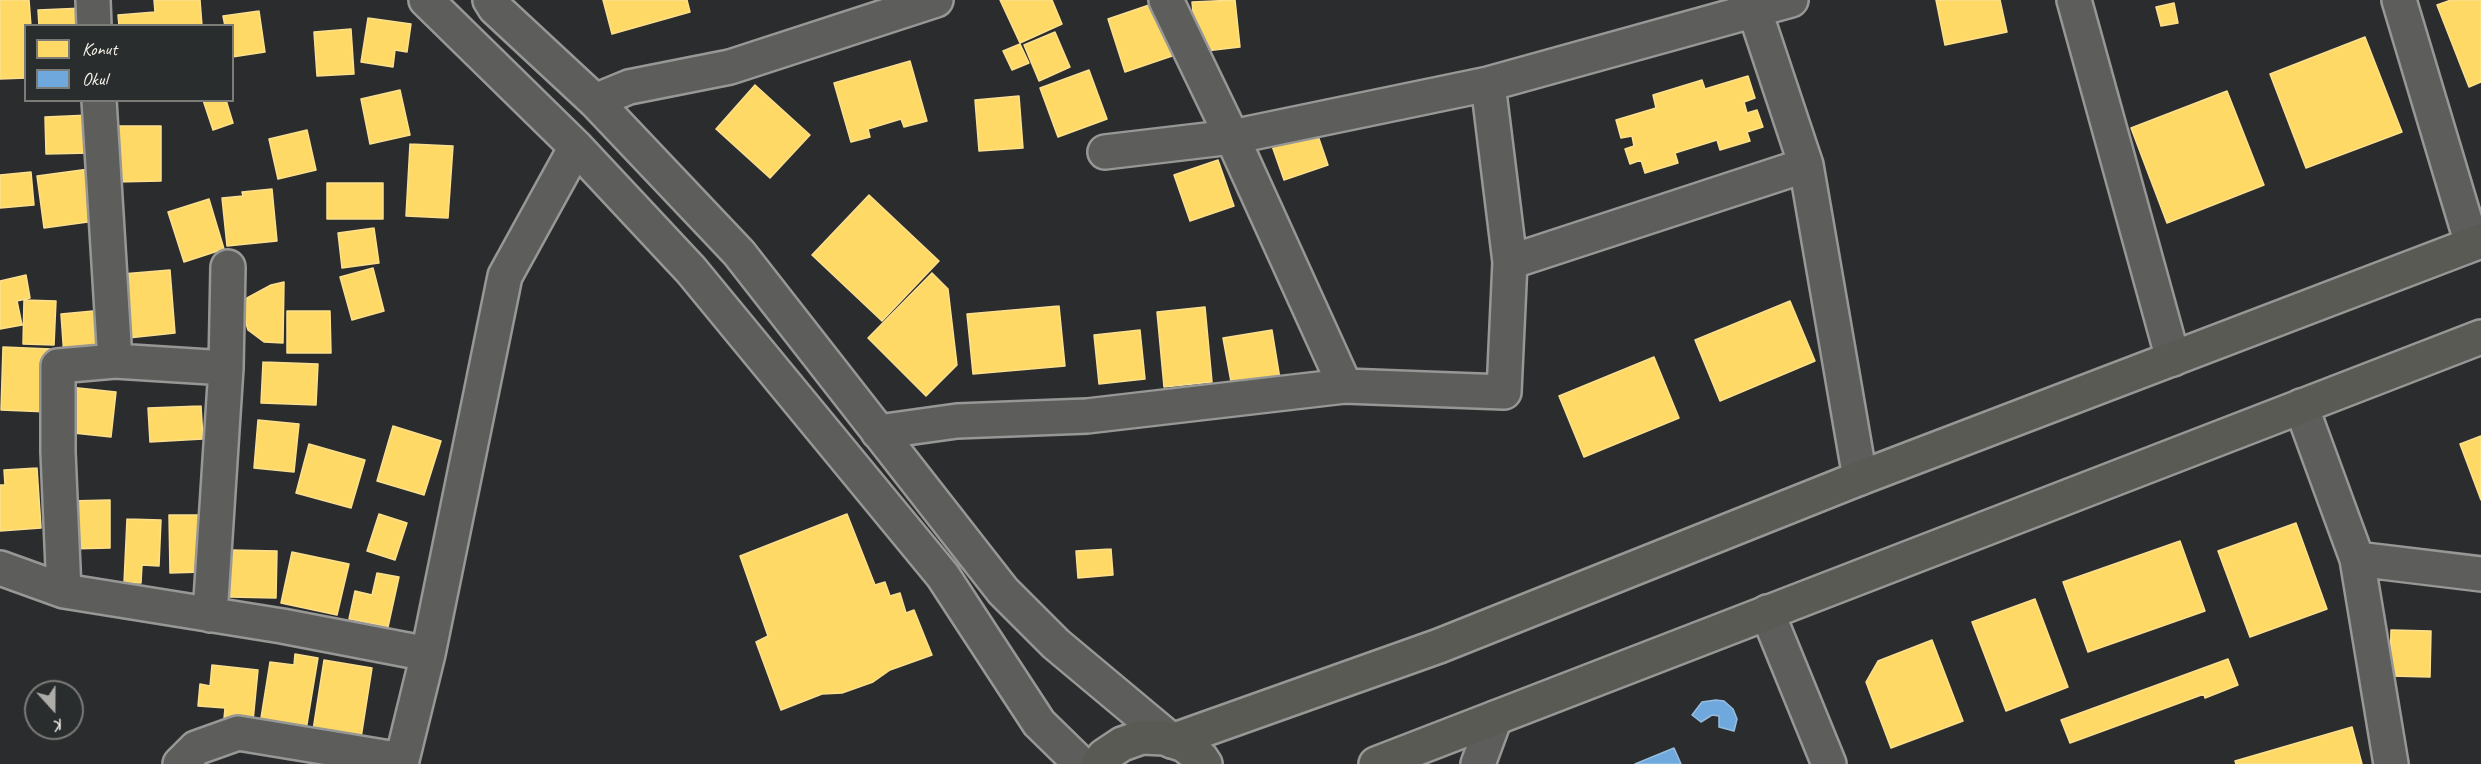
<!DOCTYPE html>
<html>
<head>
<meta charset="utf-8">
<style>
  body { margin:0 }
  #map { position:relative; width:2481px; height:764px; overflow:hidden; background:#2b2c2d; font-family:Caveat,sans-serif }
  canvas { display:block }
  .legend { position:absolute; left:24px; top:24px; width:210px; height:78px; box-sizing:border-box; background:#2a2d2e; border:2px solid #7b7b78; margin:0; padding:8px 10px; list-style:none; font-size:18px; color:#f4f1e8 }
  .legend li { display:flex; align-items:center; gap:12px; height:30px }
  .legend b { width:30px; border:2px solid #7b7b78 }
  .north { position:absolute; left:24px; top:680px; width:60px; height:60px; box-sizing:border-box; background:#2a2d2e; border:2px solid #7b7b78; border-radius:50%; rotate:159deg; font-size:16px; font-weight:700; line-height:24px; text-align:center; color:#f4f1e8 }
  .north::after { content:''; display:block; margin:auto; width:21px; height:27px; background:#aeaca7; clip-path:polygon(50% 0,100% 100%,50% 72%,0 100%) }
</style>
</head>
<body>
<div id="map">
<canvas width="2481" height="764"></canvas>
<ul class="legend">
<li><b style="height:16px;background:#ffd966"></b>Konut</li>
<li><b style="height:16px;background:#6fa8dc"></b>Okul</li>
</ul>
<div class="north">K</div>
</div>
<script>
const g = document.querySelector('canvas').getContext('2d');
g.lineJoin = 'round';
function fillPath(path, color) {
  g.fillStyle = color;
  g.fill(path, 'evenodd');
}
function shape(rows) {
  const path = new Path2D();
  for (const r of rows) {
    path.moveTo(r[0], r[1]);
    for (let i = 2; i < r.length; i += 2) path.lineTo(r[i], r[i + 1]);
  }
  return path;
}
function stroke(path, color, width, dash) {
  g.strokeStyle = color;
  g.lineWidth = width;
  g.lineCap = dash ? 'butt' : 'round';
  g.setLineDash(dash || []);
  g.stroke(path);
}
const homes = shape([
  [0,0,29,0,31,26,26,26,26,78,0,79,0,0],
  [154,0,200,0,202,26,119,26,118,15,155,12,154,0],
  [603,0,687,0,690,12,612,34,603,0],
  [1000,0,1052,0,1062,24,1020,43,1000,0],
  [1235,0,1240,47,1197,52,1192,2,1235,0],
  [1936,0,2000,0,2007,32,1945,45,1936,0],
  [2451,0,2481,0,2481,82,2469,87,2437,5,2451,0],
  [1155,3,1172,56,1125,72,1108,19,1155,3],
  [2174,3,2178,23,2161,26,2156,7,2174,3],
  [84,8,85,26,39,26,38,10,84,8],
  [259,11,265,52,232,57,232,26,225,26,223,16,259,11],
  [368,18,411,24,407,52,395,50,393,67,361,62,368,18],
  [351,29,354,74,317,76,314,32,351,29],
  [1055,32,1070,67,1039,81,1024,45,1055,32],
  [2365,37,2402,132,2306,168,2270,74,2365,37],
  [1020,44,1029,63,1012,70,1003,51,1020,44],
  [910,61,927,121,904,127,901,119,868,129,870,137,851,142,834,83,910,61],
  [1089,70,1107,119,1058,137,1040,88,1089,70],
  [1748,76,1755,98,1744,102,1747,113,1757,110,1763,127,1747,132,1750,141,1720,150,1717,140,1675,153,1678,163,1645,173,1641,160,1630,164,1625,149,1634,146,1632,136,1621,138,1616,120,1656,108,1653,95,1702,80,1705,89,1748,76],
  [755,85,810,135,770,178,716,129,755,85],
  [400,90,410,135,370,144,361,99,400,90],
  [2227,91,2264,185,2167,223,2131,128,2227,91],
  [1019,96,1023,148,979,151,975,100,1019,96],
  [203,100,226,100,233,123,213,130,203,100],
  [90,115,91,153,46,154,45,117,90,115],
  [115,126,161,126,161,181,115,182,115,126],
  [1315,127,1328,165,1284,180,1271,143,1315,127],
  [307,130,316,170,278,179,269,139,307,130],
  [410,144,453,146,448,218,406,216,410,144],
  [1218,160,1234,206,1190,221,1174,175,1218,160],
  [89,169,95,221,44,228,37,176,89,169],
  [31,172,34,205,0,208,0,175,31,172],
  [327,183,383,183,383,219,327,219,327,183],
  [272,189,277,241,227,246,222,198,243,196,242,192,272,189],
  [869,195,939,261,882,321,812,255,869,195],
  [209,199,224,249,184,262,168,212,209,199],
  [374,228,379,263,342,268,338,233,374,228],
  [373,268,384,311,352,320,340,277,373,268],
  [170,270,175,333,128,338,122,274,170,270],
  [932,273,948,289,957,365,926,396,868,338,932,273],
  [26,275,30,298,17,301,22,325,0,329,0,281,26,275],
  [284,282,283,343,264,342,248,330,242,310,247,298,271,285,284,282],
  [24,300,56,301,54,345,23,344,24,300],
  [1790,301,1815,361,1720,401,1695,340,1790,301],
  [1059,306,1065,366,973,374,967,314,1059,306],
  [1205,307,1212,382,1164,387,1157,312,1205,307],
  [104,310,107,354,64,357,61,314,104,310],
  [287,311,330,311,331,353,287,353,287,311],
  [1140,330,1145,379,1099,384,1094,335,1140,330],
  [1272,330,1280,379,1232,387,1223,338,1272,330],
  [3,347,51,349,49,412,1,410,3,347],
  [1654,357,1679,418,1584,457,1559,396,1654,357],
  [263,362,318,364,316,405,261,403,263,362],
  [69,387,116,392,111,437,64,432,69,387],
  [201,406,203,439,150,442,148,408,201,406],
  [258,420,299,424,294,472,254,468,258,420],
  [393,426,441,441,424,495,377,481,393,426],
  [2481,436,2481,500,2460,444,2481,436],
  [309,444,365,460,351,508,296,493,309,444],
  [37,468,41,528,0,531,0,485,5,485,4,470,37,468],
  [110,500,110,548,68,549,68,501,110,500],
  [379,514,407,523,395,560,367,551,379,514],
  [847,514,875,585,885,582,890,596,900,593,906,613,914,610,932,655,890,670,873,682,842,693,822,694,781,710,756,642,768,636,740,556,847,514],
  [169,515,201,515,202,572,170,573,169,515],
  [127,519,161,520,159,566,142,565,141,583,124,583,127,519],
  [2296,523,2327,609,2250,637,2218,551,2296,523],
  [2180,541,2205,611,2088,652,2063,582,2180,541],
  [1111,549,1113,575,1078,578,1076,551,1111,549],
  [231,550,277,551,276,598,230,597,231,550],
  [292,552,349,564,337,615,281,603,292,552],
  [377,573,399,577,388,627,349,619,355,591,372,595,377,573],
  [2035,599,2068,687,2006,711,1972,622,2035,599],
  [2391,630,2431,631,2430,677,2390,676,2391,630],
  [1932,640,1963,721,1891,748,1866,682,1878,661,1932,640],
  [295,654,318,658,306,730,260,724,270,662,294,665,295,654],
  [2228,659,2238,685,2205,698,2204,694,2070,743,2061,720,2228,659],
  [324,660,372,668,361,738,313,730,324,660],
  [212,665,258,670,253,721,224,719,225,708,198,706,200,684,210,686,212,665],
  [2352,727,2362,764,2236,764,2235,761,2352,727]
]);
const schools = shape([
  [1716,700,1724,701,1733,709,1737,719,1734,731,1719,727,1719,716,1712,715,1701,722,1692,715,1702,702,1716,700],
  [1674,748,1681,764,1635,764,1674,748]
]);
const minor = shape([
  [93,0,94,26],
  [426,0,576,147,691,270,943,576,1039,723,1081,764],
  [490,0,495,8,595,101,739,253,1003,591,1056,644,1172,741],
  [1166,0,1232,137,1345,386],
  [1751,0,1806,165,1860,478],
  [2074,0,2173,359],
  [2399,0,2472,244],
  [99,100,115,361],
  [595,101,629,87,730,67,936,0],
  [1105,152,1232,137,1488,84,1791,0],
  [1510,262,1806,165],
  [2301,406,2357,559,2391,764],
  [878,432,957,421,1087,416,1345,386,1504,392,1510,262,1488,84],
  [2357,559,2481,574],
  [0,568,64,591,282,626,428,654],
  [64,591,58,452,58,366,115,361,226,368],
  [1767,612,1829,764],
  [210,615,226,368,228,267],
  [180,764,196,748,238,733,402,760],
  [401,764,428,654,505,276,576,147],
  [1478,764,1495,718]
]);
const major = shape([
  [1172,741,1439,646,1860,478,2481,241],
  [1098,764,1104,756,1122,744,1142,737,1164,738,1184,745,1201,758,1205,764],
  [1376,764,2481,337]
]);
fillPath(homes, '#ffd966');
stroke(homes, '#fce08d', 1.5);
fillPath(schools, '#6fa8dc');
stroke(schools, '#97bee0', 1.5);
stroke(minor, '#979796', 38);
stroke(major, '#979796', 38);
stroke(minor, '#5d5d5c', 33);
stroke(major, '#5a5a55', 33);
</script>
</body>
</html>
